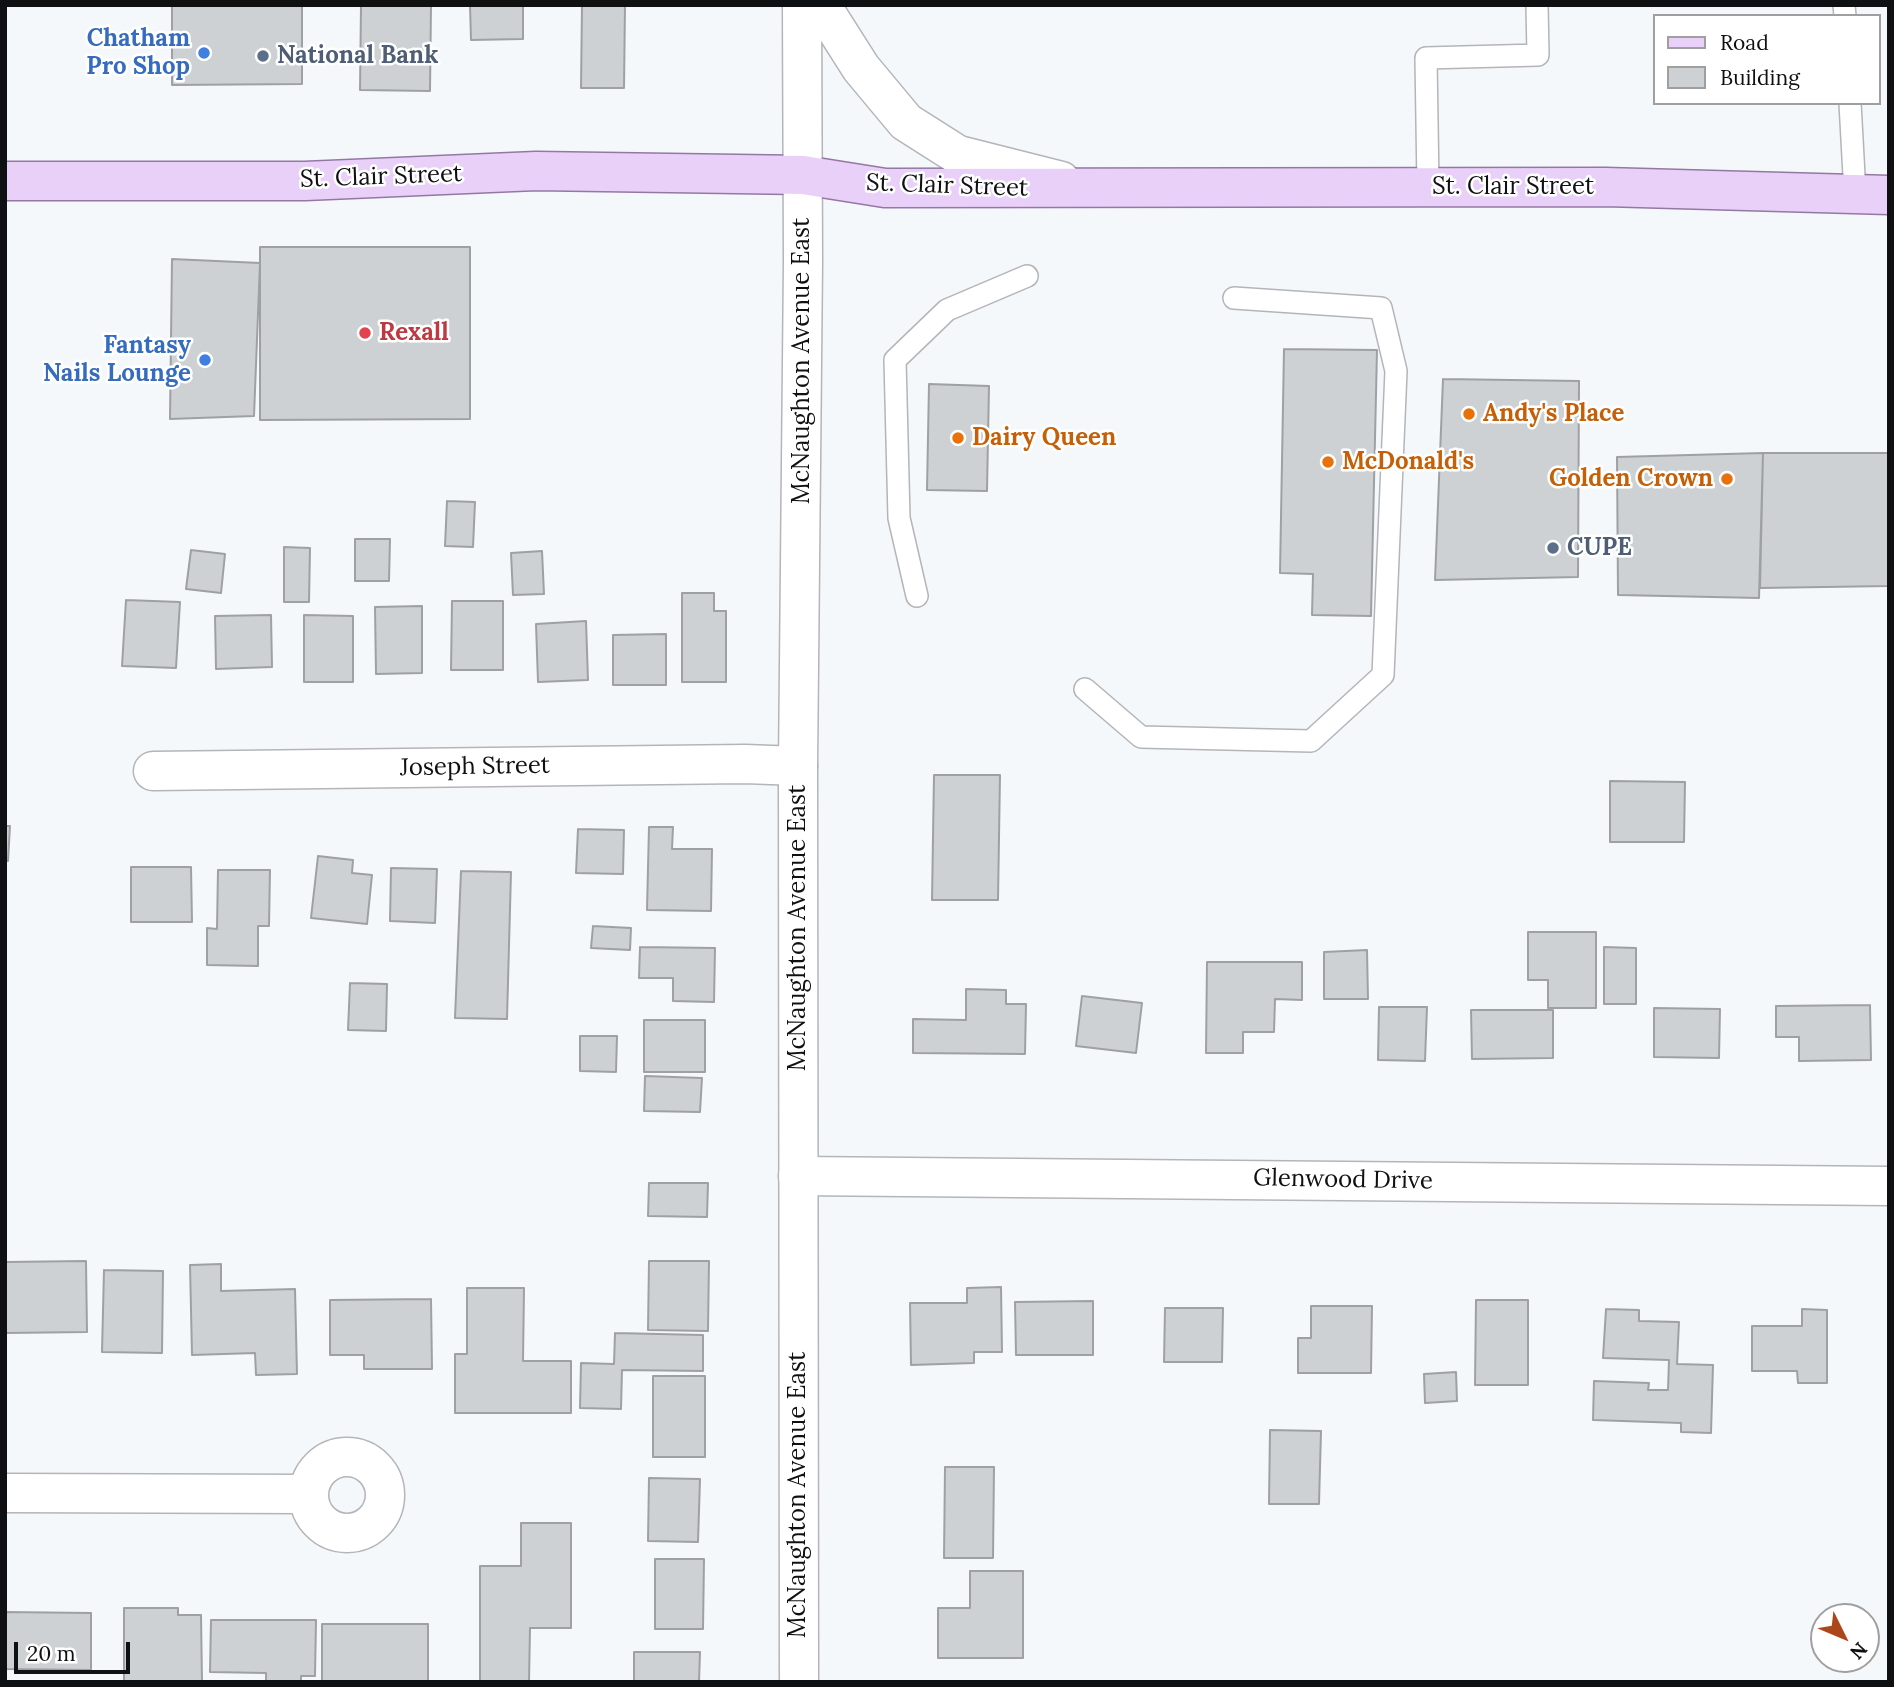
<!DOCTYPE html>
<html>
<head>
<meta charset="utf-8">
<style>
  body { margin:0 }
  #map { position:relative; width:1894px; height:1687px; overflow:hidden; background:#f5f8fb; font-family:Lora,serif }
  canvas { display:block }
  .frame { position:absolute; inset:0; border:7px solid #0f1011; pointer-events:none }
  .legend { position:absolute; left:1653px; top:14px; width:228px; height:91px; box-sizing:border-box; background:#fff; border:2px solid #9f9fa0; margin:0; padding:9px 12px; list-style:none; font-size:21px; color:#0f1011 }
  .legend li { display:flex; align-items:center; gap:14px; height:35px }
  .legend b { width:35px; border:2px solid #9f9fa0 }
  .north { position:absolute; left:1810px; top:1603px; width:70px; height:70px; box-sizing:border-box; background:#fff; border:2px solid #9f9fa0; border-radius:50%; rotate:133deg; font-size:19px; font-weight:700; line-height:28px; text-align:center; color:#0f1011 }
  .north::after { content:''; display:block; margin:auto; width:24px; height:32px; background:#ac4719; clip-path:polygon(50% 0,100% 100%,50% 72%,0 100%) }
  .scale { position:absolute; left:14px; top:1642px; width:116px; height:32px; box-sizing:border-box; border:4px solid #0f1011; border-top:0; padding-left:9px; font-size:21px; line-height:24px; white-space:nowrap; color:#0f1011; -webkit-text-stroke:5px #fff; paint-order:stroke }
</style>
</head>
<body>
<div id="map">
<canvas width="1894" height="1687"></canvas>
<div class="frame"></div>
<ul class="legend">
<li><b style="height:9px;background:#e9d0f8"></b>Road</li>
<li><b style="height:19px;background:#ced1d4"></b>Building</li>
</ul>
<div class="north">N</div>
<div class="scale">20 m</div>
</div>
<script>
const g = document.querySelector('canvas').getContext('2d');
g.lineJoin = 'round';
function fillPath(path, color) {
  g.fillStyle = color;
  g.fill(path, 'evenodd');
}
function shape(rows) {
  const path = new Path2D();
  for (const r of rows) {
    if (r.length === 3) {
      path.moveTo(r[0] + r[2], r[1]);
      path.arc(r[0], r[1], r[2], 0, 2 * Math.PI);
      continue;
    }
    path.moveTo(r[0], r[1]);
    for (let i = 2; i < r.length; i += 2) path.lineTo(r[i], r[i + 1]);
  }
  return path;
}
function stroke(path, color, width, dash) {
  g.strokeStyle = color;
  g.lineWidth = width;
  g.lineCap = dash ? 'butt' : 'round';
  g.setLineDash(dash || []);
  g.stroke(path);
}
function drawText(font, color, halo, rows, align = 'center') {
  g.font = font + ' Lora,serif';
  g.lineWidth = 5;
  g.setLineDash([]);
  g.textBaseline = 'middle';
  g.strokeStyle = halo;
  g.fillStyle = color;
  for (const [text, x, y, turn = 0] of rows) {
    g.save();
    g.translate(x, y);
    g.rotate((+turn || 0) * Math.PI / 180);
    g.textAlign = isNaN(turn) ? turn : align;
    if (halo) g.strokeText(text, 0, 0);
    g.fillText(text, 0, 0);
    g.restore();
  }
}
const building = shape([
  [172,5,302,5,302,84,172,85,172,5],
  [361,5,431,5,430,91,360,90,361,5],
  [470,5,523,5,523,39,471,40,470,5],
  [582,5,625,5,624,88,581,88,582,5],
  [260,247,470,247,470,419,260,420,260,247],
  [172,259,260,263,254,416,170,419,172,259],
  [1284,349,1377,350,1371,616,1312,615,1313,574,1280,573,1284,349],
  [1443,379,1579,381,1578,577,1435,580,1443,379],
  [929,384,989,386,987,491,927,490,929,384],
  [1763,453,1889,453,1889,586,1760,588,1763,453],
  [1763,453,1759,598,1618,595,1617,457,1763,453],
  [447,501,475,502,473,547,445,546,447,501],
  [355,539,390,539,389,581,355,581,355,539],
  [284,547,310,548,309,602,284,602,284,547],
  [191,550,225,554,221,593,186,589,191,550],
  [542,551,544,594,513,595,511,553,542,551],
  [682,593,714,593,714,611,726,611,726,682,682,682,682,593],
  [126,600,180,602,176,668,122,666,126,600],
  [452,601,503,601,503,670,451,670,452,601],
  [422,606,422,673,376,674,375,607,422,606],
  [271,615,272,667,216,669,215,616,271,615],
  [304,615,353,616,353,682,304,682,304,615],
  [586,621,588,680,538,682,536,624,586,621],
  [666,634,666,685,613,685,613,635,666,634],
  [934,775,1000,775,998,900,932,900,934,775],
  [1610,781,1685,782,1684,842,1610,842,1610,781],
  [5,826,10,826,8,861,5,861,5,826],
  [649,827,673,827,672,849,712,849,711,911,647,910,649,827],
  [578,829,624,830,623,874,576,873,578,829],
  [318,856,353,860,352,873,372,875,367,924,311,918,318,856],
  [131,867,191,867,192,922,131,922,131,867],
  [391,868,437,869,435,923,390,921,391,868],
  [218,870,270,870,269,926,258,926,258,966,207,965,207,928,217,929,218,870],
  [461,871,511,872,507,1019,455,1018,461,871],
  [593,926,631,928,630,950,591,948,593,926],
  [1528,932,1596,932,1596,1008,1548,1008,1548,980,1528,980,1528,932],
  [640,947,715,948,714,1002,673,1001,673,978,639,978,640,947],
  [1604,947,1636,948,1636,1004,1604,1004,1604,947],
  [1367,950,1368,999,1324,999,1324,952,1367,950],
  [1207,962,1302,962,1302,1000,1275,999,1274,1032,1243,1032,1243,1053,1206,1053,1207,962],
  [350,983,387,984,386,1031,348,1030,350,983],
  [966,989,1006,990,1006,1004,1026,1004,1025,1054,913,1053,913,1019,966,1020,966,989],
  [1082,996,1142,1003,1136,1053,1076,1046,1082,996],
  [1870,1005,1871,1060,1799,1061,1799,1037,1776,1037,1776,1006,1870,1005],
  [1379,1007,1427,1007,1425,1061,1378,1060,1379,1007],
  [1654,1008,1720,1009,1719,1058,1654,1057,1654,1008],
  [1471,1010,1553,1010,1553,1058,1472,1059,1471,1010],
  [644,1020,705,1020,705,1072,644,1072,644,1020],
  [580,1036,617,1036,616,1072,580,1071,580,1036],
  [645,1076,702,1078,700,1112,644,1111,645,1076],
  [649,1183,708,1183,707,1217,648,1216,649,1183],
  [86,1261,87,1332,5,1333,5,1262,86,1261],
  [649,1261,709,1261,708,1331,648,1330,649,1261],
  [221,1264,221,1291,295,1289,297,1374,256,1375,255,1353,192,1355,190,1265,221,1264],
  [104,1270,163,1271,162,1353,102,1352,104,1270],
  [1001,1287,1002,1352,974,1352,974,1363,911,1365,910,1303,967,1303,967,1288,1001,1287],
  [467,1288,524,1288,523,1361,571,1361,571,1413,455,1413,455,1354,467,1354,467,1288],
  [431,1299,432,1369,364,1369,364,1355,330,1355,330,1300,431,1299],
  [1476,1300,1528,1300,1528,1385,1475,1385,1476,1300],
  [1093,1301,1093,1355,1016,1355,1015,1302,1093,1301],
  [1311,1306,1372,1306,1371,1373,1298,1373,1298,1338,1311,1338,1311,1306],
  [1165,1308,1223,1308,1222,1362,1164,1362,1165,1308],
  [1606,1309,1639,1310,1639,1321,1679,1322,1677,1364,1713,1365,1711,1433,1681,1432,1681,1423,1593,1420,1594,1381,1649,1383,1648,1390,1668,1390,1669,1360,1603,1358,1606,1309],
  [1802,1309,1827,1310,1827,1383,1798,1383,1797,1371,1752,1371,1752,1326,1802,1326,1802,1309],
  [615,1333,703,1335,703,1371,622,1370,621,1409,580,1408,581,1363,614,1364,615,1333],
  [1456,1372,1457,1401,1425,1403,1424,1374,1456,1372],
  [653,1376,705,1376,705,1457,653,1457,653,1376],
  [1270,1430,1321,1431,1319,1504,1269,1504,1270,1430],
  [945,1467,994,1467,993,1558,944,1558,945,1467],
  [649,1478,700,1479,698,1542,648,1541,649,1478],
  [521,1523,571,1523,571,1628,530,1628,529,1682,480,1682,480,1566,521,1566,521,1523],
  [655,1559,704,1559,703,1629,655,1629,655,1559],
  [970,1571,1023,1571,1023,1658,938,1658,938,1608,970,1608,970,1571],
  [124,1608,178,1608,178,1615,201,1615,202,1682,124,1682,124,1608],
  [5,1612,91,1613,91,1670,5,1669,5,1612],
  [211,1620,316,1620,315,1676,301,1676,301,1682,266,1682,266,1673,210,1672,211,1620],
  [322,1624,428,1624,428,1682,322,1682,322,1624],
  [634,1652,700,1652,699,1682,634,1682,634,1652]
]);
const service = shape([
  [1844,5,1845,16],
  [1850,103,1855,194],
  [1428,186,1426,58,1538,55,1537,5],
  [917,596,899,518,895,360,947,310,1027,276],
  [1085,689,1141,737,1311,741,1383,675,1396,371,1381,308,1234,298]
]);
const minor = shape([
  [153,771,745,764,798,766],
  [798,1176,1889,1186],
  [347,1495,38],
  [5,1493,308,1494]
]);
const secondary = shape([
  [821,5,861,68,906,122,958,155,1061,181],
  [799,1682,798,766,803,262,802,5]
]);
const primary = shape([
  [5,181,305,181,536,171,803,175,885,188,1605,187,1889,195]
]);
const markers = [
  [204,53,7,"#3f7fe0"],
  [263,56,7,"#5c6f8a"],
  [365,333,7,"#e0444e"],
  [205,360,7,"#3f7fe0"],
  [1469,414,7,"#e8710a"],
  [958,438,7,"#e8710a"],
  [1328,462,7,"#e8710a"],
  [1727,479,7,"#e8710a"],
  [1553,548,7,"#5c6f8a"]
];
const shopNames = [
  ["Chatham",190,39],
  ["Pro Shop",190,67],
  ["Fantasy",191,346],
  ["Nails Lounge",191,374]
];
const serviceNames = [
  ["National Bank",277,56],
  ["CUPE",1567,548]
];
const streetNames = [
  ["St. Clair Street",381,177,-2],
  ["St. Clair Street",947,186,2],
  ["St. Clair Street",1513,187],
  ["McNaughton Avenue East",802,361,-90],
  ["Joseph Street",475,767,-1],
  ["McNaughton Avenue East",798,928,-90],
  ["Glenwood Drive",1343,1180,1],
  ["McNaughton Avenue East",798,1495,-90]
];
const healthNames = [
  ["Rexall",379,333]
];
const foodNames = [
  ["Andy's Place",1483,414],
  ["Dairy Queen",972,438],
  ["McDonald's",1342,462],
  ["Golden Crown",1713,479,"right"]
];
fillPath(building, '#ced1d4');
stroke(building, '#9ea0a4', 2);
stroke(service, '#b3b5b9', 24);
stroke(minor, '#b3b5b9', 41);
stroke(secondary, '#b3b5b9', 41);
stroke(primary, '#9478a4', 41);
stroke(service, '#fff', 21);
stroke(minor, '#fff', 38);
stroke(secondary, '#fff', 38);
stroke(primary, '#e9d0f8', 38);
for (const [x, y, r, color] of markers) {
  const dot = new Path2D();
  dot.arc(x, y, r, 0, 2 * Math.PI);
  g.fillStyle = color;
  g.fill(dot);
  stroke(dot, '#fff', 2.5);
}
drawText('bold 24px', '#366cbe', '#fff', shopNames, 'right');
drawText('bold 24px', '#4e5e75', '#fff', serviceNames, 'left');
drawText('24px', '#0f1011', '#fff', streetNames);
drawText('bold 24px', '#be3a42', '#fff', healthNames, 'left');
drawText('bold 24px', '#c56008', '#fff', foodNames, 'left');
</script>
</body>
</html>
